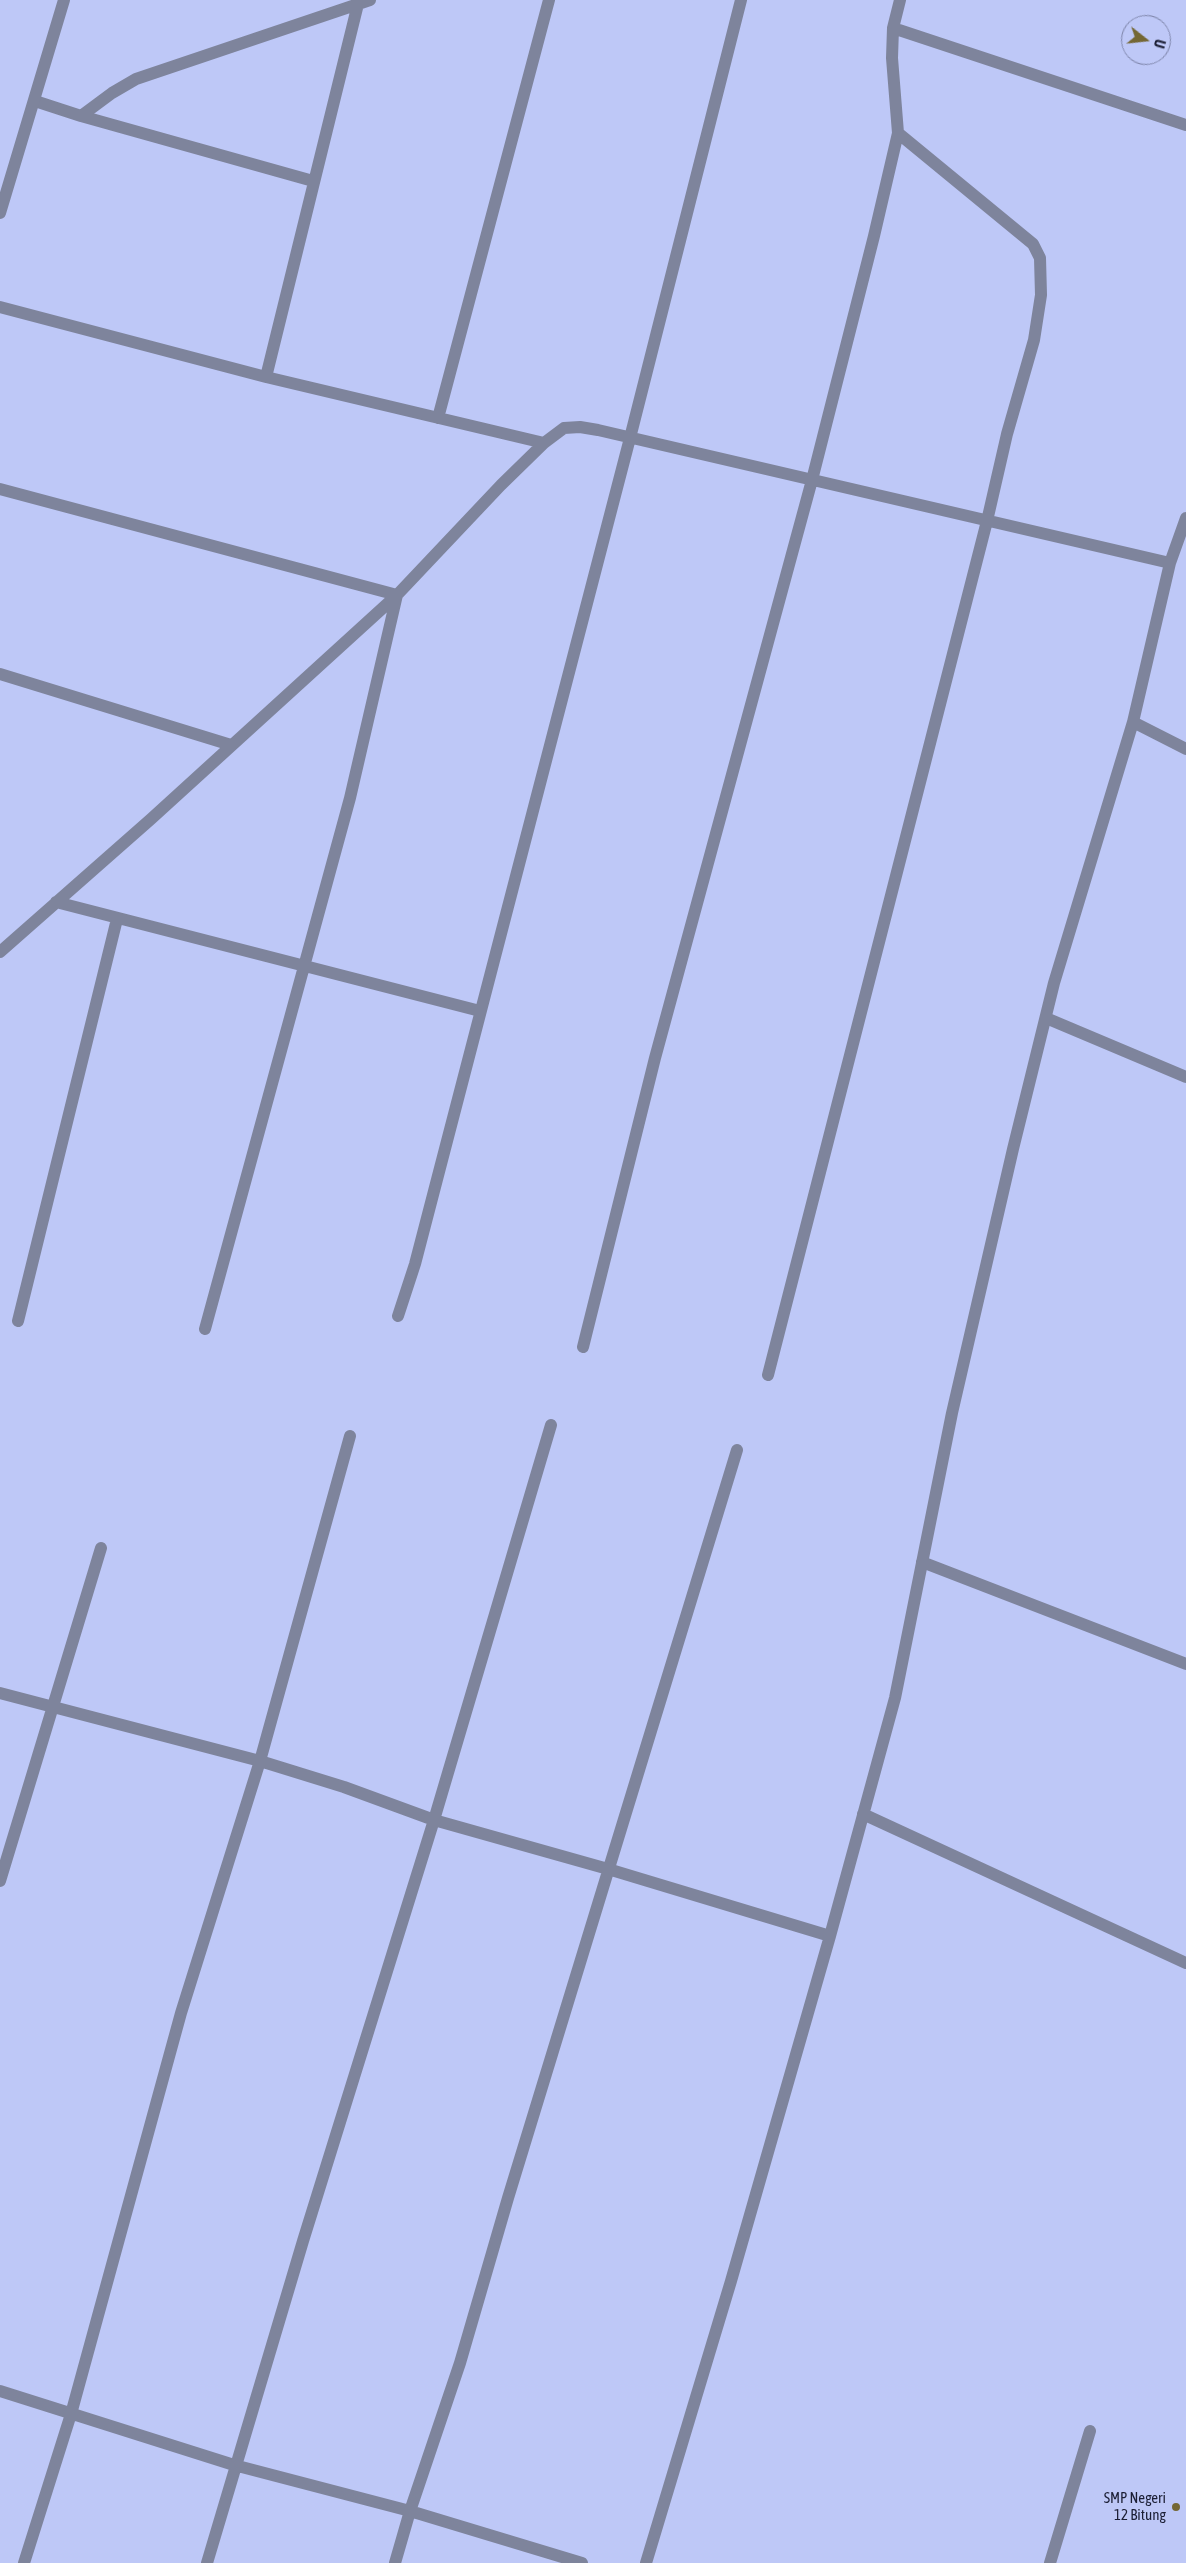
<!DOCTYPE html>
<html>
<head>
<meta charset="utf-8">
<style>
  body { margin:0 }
  #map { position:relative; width:1186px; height:2563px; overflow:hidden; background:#bec8f7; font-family:"Asap Condensed",sans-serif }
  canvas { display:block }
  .north { position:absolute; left:1121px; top:15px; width:50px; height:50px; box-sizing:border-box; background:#bec8f7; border:1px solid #7d84a9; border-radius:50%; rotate:106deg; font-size:14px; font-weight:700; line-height:20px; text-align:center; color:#1b1e34 }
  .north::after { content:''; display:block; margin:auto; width:18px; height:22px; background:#746734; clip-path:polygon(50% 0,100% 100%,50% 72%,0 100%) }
</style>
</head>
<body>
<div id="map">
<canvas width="1186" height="2563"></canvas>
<div class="north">U</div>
</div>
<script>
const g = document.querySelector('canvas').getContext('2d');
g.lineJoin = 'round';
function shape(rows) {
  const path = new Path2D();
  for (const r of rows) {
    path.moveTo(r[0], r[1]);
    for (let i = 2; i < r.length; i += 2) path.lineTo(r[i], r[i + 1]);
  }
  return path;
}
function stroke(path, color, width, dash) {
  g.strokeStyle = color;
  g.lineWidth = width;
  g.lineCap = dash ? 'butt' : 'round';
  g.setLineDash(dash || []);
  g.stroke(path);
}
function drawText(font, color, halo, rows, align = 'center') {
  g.font = font + ' "Asap Condensed",sans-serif';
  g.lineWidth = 4;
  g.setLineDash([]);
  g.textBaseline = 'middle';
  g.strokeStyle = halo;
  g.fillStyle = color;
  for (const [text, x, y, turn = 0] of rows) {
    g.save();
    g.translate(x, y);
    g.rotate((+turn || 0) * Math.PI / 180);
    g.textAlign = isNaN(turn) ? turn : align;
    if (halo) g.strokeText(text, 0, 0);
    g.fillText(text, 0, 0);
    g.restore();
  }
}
const service = shape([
  [1050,2563,1090,2431]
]);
const minor = shape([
  [893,28,1186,125],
  [35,101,81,116,112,93,136,79,370,0],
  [81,116,313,181],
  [0,307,266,377,544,443],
  [266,377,358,4],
  [438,418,549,0],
  [0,489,397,595,350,798,205,1329],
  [0,674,231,745],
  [1133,722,1186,749],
  [56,902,480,1011],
  [0,952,151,819,397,595,501,485,544,443,564,428,580,427,598,430,1170,563],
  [1046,1018,1186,1077],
  [398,1316,415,1264,630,438,741,0],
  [18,1321,117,919],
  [583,1347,655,1058,812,480,874,236,898,133],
  [768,1375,987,521,1007,434,1034,340,1041,295,1040,258,1033,244,898,133,892,58,893,28,900,0],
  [922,1562,1186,1664],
  [0,1693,260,1761,344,1787,434,1820,608,1869,830,1936],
  [863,1814,1186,1963],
  [0,1881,101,1548],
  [0,2391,234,2465,410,2511,582,2563],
  [24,2563,71,2414,181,2013,260,1761,350,1436],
  [207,2563,303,2241,434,1820,551,1425],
  [395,2563,410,2511,460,2363,508,2198,737,1450],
  [646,2563,731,2281,830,1936,895,1698,952,1413,1013,1149,1054,983,1133,722,1170,563,1186,518]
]);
const tertiary = shape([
  [0,213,64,0]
]);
const markers = [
  [1176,2507,5,"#746734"]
];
const poiNames = [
  ["SMP Negeri",1166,2498],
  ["12 Bitung",1166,2515]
];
stroke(service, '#7e849c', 12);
stroke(minor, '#7e849c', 12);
stroke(tertiary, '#7e849c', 12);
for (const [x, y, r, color] of markers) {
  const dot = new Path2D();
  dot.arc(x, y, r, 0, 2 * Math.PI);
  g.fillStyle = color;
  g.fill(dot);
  stroke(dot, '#bec8f7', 2);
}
drawText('15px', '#1b1e34', '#bec8f7', poiNames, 'right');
</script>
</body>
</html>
